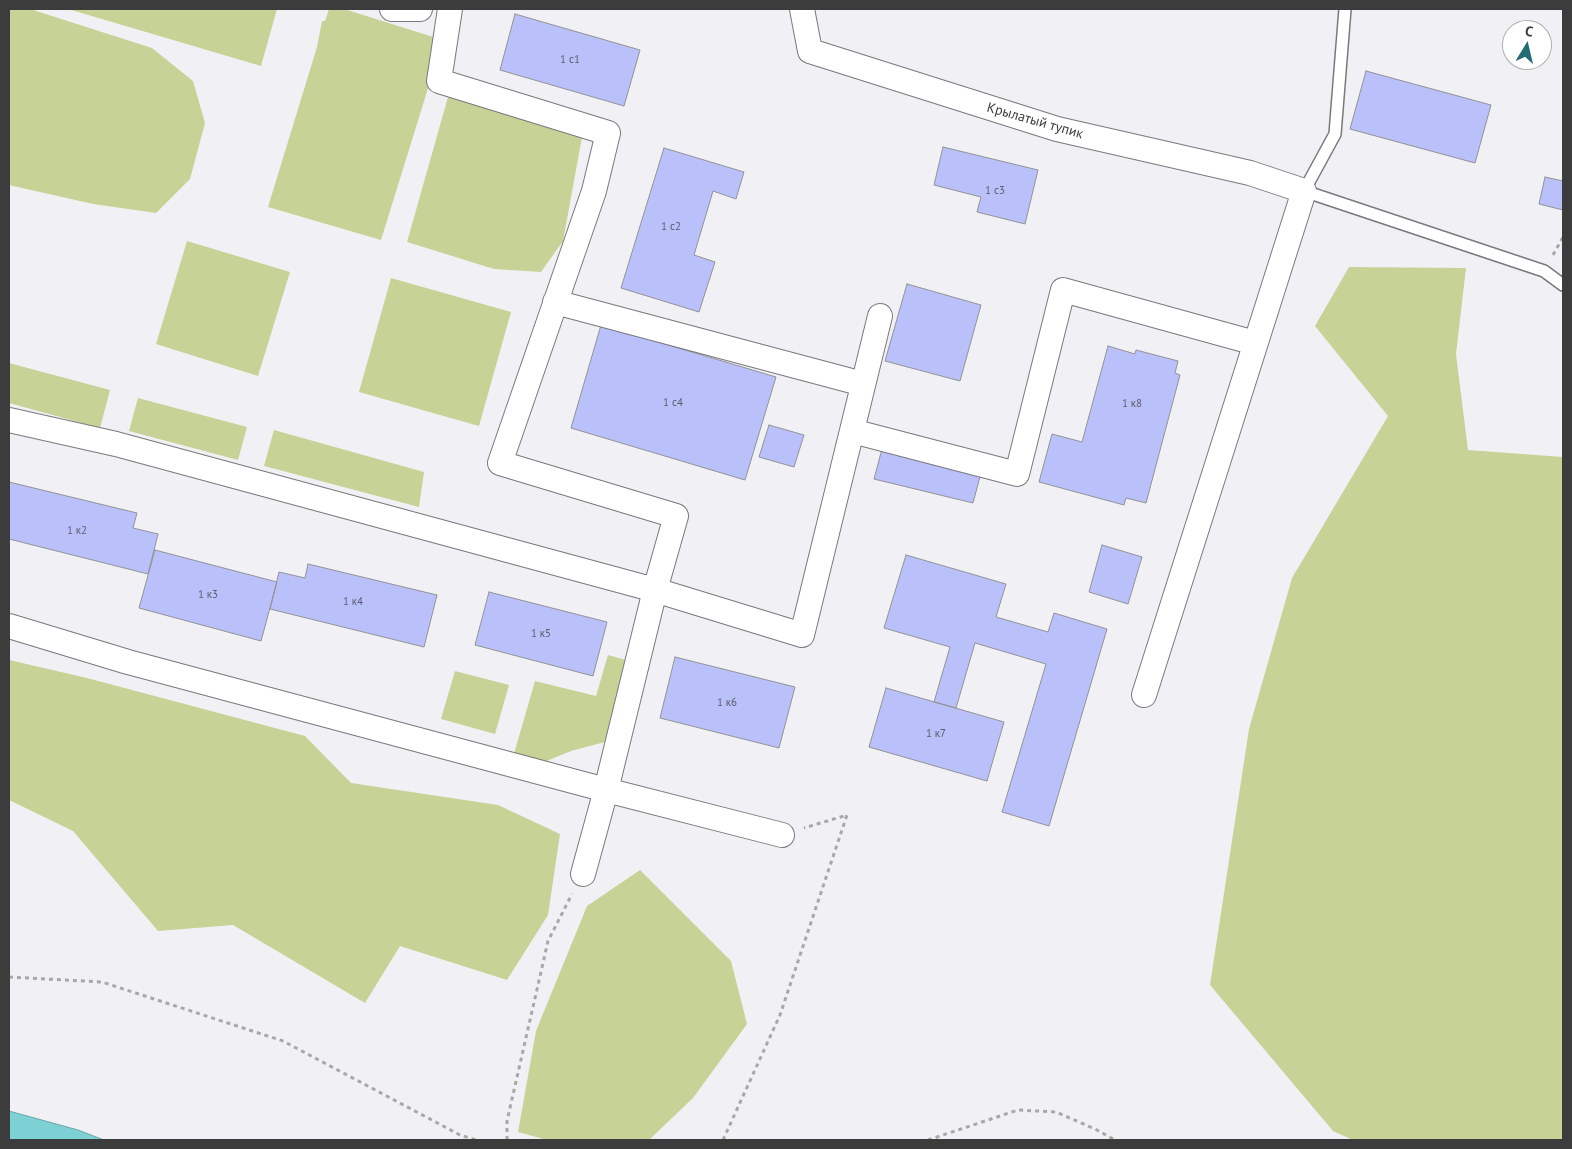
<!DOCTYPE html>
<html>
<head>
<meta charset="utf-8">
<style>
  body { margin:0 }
  #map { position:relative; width:1572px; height:1149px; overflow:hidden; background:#f1f1f5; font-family:"PT Sans",sans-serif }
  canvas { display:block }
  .frame { position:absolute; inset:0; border:10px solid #3c3c3d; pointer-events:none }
  .north { position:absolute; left:1502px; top:20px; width:50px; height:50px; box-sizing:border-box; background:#fff; border:1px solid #b1b1b1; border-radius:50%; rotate:9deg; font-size:14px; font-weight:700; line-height:20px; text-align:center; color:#3c3c3d }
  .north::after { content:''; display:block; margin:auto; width:18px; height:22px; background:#226b77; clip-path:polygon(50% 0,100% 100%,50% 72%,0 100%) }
</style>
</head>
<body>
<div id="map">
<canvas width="1572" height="1149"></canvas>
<div class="frame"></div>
<div class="north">С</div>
</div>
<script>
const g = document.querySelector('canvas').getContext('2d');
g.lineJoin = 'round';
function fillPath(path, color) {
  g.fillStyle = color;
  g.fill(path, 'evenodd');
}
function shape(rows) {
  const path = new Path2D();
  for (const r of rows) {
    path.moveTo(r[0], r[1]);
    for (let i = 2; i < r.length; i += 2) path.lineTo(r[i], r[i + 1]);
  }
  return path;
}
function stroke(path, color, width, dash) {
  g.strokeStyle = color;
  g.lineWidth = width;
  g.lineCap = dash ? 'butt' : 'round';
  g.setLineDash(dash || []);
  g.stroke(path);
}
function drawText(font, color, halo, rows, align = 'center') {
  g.font = font + ' "PT Sans",sans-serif';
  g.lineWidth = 4;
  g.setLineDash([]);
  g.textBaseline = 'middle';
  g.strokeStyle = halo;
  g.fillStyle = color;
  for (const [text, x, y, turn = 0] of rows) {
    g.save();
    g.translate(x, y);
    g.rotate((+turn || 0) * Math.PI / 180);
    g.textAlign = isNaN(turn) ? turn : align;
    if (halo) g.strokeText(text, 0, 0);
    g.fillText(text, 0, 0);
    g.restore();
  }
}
const green = shape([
  [9,9,30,9,152,48,193,81,205,123,190,179,156,213,93,204,9,185],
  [68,9,277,9,261,66],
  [329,9,344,9,443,40,381,240,268,207,317,47,322,21,325,21],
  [462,86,585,121,563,241,541,272,494,269,407,242,448,97],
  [187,241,290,272,258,376,156,344],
  [1349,267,1466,268,1456,354,1468,450,1563,457,1563,1140,1353,1140,1333,1131,1210,985,1249,729,1292,578,1388,416,1315,326],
  [391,278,511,312,479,426,359,392],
  [9,363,110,390,100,428,9,403],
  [138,398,247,427,238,460,129,431],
  [274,430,424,472,419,507,264,466],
  [608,655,626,660,605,742,571,751,532,767,513,757,535,681,596,696],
  [9,660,87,678,305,736,351,783,498,805,560,834,548,915,507,980,400,946,365,1003,233,925,158,931,73,831,9,800],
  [455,671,509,685,495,734,441,719],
  [640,870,731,961,747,1024,693,1098,649,1140,547,1140,518,1132,536,1031,587,906]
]);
const water = shape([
  [9,1111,78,1130,104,1140,9,1140,9,1111]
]);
const building = shape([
  [515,14,640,50,624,106,500,70,515,14],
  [1366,71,1491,105,1475,163,1350,129,1366,71],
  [943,147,1038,170,1025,224,977,212,981,197,934,185,943,147],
  [664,148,744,172,736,199,713,191,694,255,715,262,699,312,621,288,664,148],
  [1545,177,1563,181,1563,210,1539,204,1545,177],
  [907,284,981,305,960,381,885,361,907,284],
  [601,325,776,377,745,480,571,428,601,325],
  [1108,346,1135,354,1136,350,1178,361,1175,373,1180,375,1146,503,1126,498,1124,505,1039,482,1052,434,1082,442,1108,346],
  [769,425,804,435,794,467,759,457,769,425],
  [882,449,981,473,973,503,874,479,882,449],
  [9,482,137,513,133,528,158,534,148,574,9,539,9,482],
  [1102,545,1142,557,1128,604,1089,592,1102,545],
  [155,550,277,582,261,641,139,608,155,550],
  [906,555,1006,584,996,617,1048,632,1054,613,1107,629,1049,826,1002,812,1046,664,975,643,956,708,934,702,950,647,884,628,906,555],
  [308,564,437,595,424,647,270,609,279,572,305,578,308,564],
  [489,592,607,622,593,676,475,645,489,592],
  [675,657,795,687,779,748,660,718,675,657],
  [886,688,1004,722,987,781,869,747,886,688]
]);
const path = shape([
  [1553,255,1563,237],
  [9,977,102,982,283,1041,460,1135,476,1140],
  [507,1140,507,1121,548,941,572,894],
  [723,1140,780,1015,847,815,804,828],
  [928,1140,1018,1110,1056,1112,1095,1129,1115,1140]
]);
const service = shape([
  [1345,9,1335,134,1304,191,1544,271,1563,285]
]);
const minor = shape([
  [392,9,420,9],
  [450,9,439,81,608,133,594,191,500,463,676,516,655,590,606,790,583,874],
  [802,9,810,51,1057,129,1250,173,1304,191,1144,695],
  [555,302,863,384],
  [9,420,116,444,655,590,802,635,880,316],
  [852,431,1017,474,1063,290,1255,343],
  [9,626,128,662,606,790,782,835]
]);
const numberNames = [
  ["1 с1",570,60],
  ["1 с3",995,191],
  ["1 с2",671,227],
  ["1 с4",673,403],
  ["1 к8",1132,404],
  ["1 к2",77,531],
  ["1 к3",208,595],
  ["1 к4",353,602],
  ["1 к5",541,634],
  ["1 к6",727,703],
  ["1 к7",936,734]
];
const streetNames = [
  ["Крылатый тупик",1035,121,16]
];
fillPath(green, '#c7d296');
fillPath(water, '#7dd0d4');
stroke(water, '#6aa4a7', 1);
fillPath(building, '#bac0f9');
stroke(building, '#919295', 1);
stroke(service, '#79797d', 14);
stroke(minor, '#79797d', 26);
stroke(path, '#a8a8ab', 3, [4, 4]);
stroke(service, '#fff', 11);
stroke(minor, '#fff', 24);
drawText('11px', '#5c5d6c', null, numberNames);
drawText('14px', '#3c3c3d', '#fff', streetNames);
</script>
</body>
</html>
